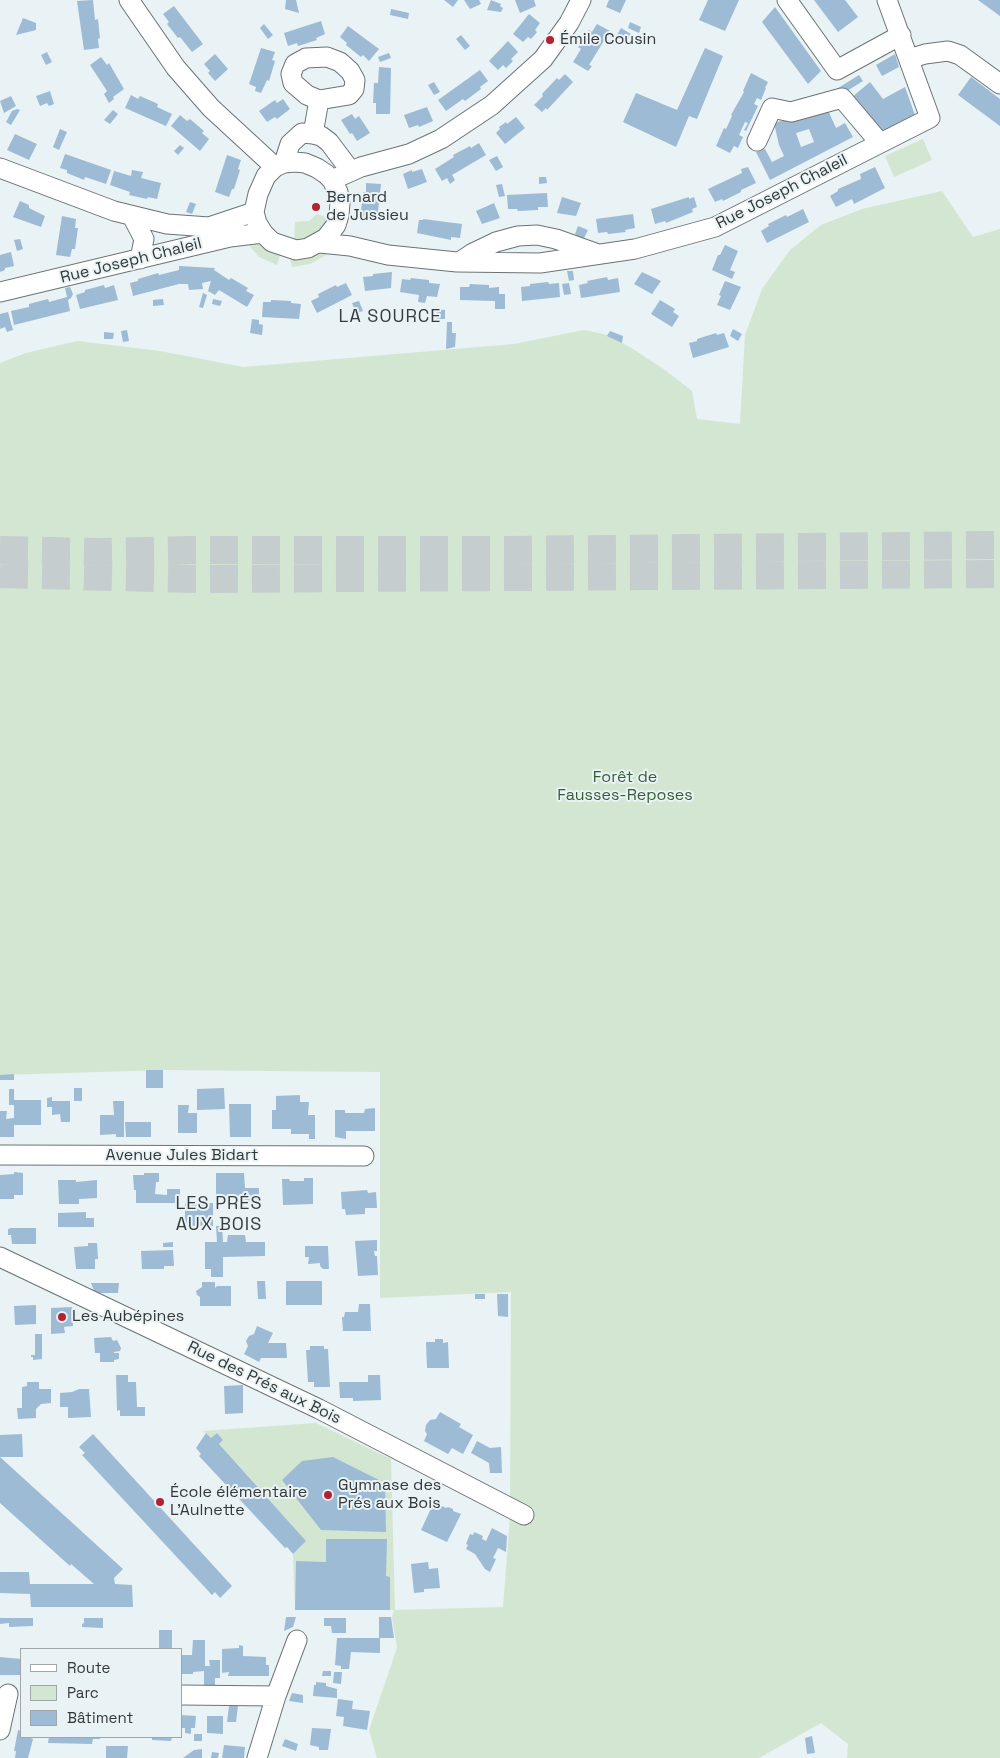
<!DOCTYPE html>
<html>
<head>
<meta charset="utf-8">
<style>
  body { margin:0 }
  #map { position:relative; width:1000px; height:1758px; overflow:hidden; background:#e9f2f4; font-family:"Space Grotesk",sans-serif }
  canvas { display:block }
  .legend { position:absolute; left:20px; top:1648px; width:162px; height:90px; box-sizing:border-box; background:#e9f2f4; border:1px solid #a1a7a9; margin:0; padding:6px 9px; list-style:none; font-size:15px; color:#343738 }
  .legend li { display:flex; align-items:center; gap:10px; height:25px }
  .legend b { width:25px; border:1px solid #a1a7a9 }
</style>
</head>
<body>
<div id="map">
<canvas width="1000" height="1758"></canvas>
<ul class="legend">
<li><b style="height:6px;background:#fff"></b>Route</li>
<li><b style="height:14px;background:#d2e6d1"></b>Parc</li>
<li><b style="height:14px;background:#9dbbd5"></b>Bâtiment</li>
</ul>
</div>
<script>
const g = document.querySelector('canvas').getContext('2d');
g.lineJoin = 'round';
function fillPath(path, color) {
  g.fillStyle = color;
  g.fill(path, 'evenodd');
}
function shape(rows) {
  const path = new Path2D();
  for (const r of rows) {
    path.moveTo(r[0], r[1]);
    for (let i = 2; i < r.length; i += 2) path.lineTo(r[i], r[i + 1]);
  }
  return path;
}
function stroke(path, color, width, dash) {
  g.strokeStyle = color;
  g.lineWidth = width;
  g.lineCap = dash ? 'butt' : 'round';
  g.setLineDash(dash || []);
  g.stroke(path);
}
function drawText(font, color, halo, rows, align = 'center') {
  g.font = font + ' "Space Grotesk",sans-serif';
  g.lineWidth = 4;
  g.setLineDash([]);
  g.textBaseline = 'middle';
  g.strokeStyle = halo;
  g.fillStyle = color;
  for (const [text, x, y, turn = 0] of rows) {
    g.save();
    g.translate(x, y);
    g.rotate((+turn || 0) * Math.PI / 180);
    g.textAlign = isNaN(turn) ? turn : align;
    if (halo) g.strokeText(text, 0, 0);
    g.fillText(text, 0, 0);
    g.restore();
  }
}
const green = shape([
  [923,139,932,160,894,177,885,156],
  [942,191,973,237,1000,229,1000,1758,847,1758,848,1744,821,1723,759,1758,377,1758,369,1730,397,1648,392,1618,394,1610,295,1610,293,1554,306,1541,219,1444,223,1440,217,1433,211,1438,203,1431,316,1423,391,1459,395,1610,503,1607,510,1517,511,1292,380,1298,380,1072,163,1070,0,1075,0,363,26,353,77,341,160,351,243,367,514,344,584,330,608,335,633,349,665,370,692,391,697,419,740,424,745,335,762,289,790,250,821,225,862,209],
  [317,214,328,218,319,233,313,238,294,243,295,222,309,221],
  [259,242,280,255,277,265,259,257,249,245],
  [319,253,328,254,310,264,292,267,290,258,311,257]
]);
const building = shape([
  [93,0,95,20,98,19,99,29,100,38,98,39,99,48,84,50,77,1],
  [286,0,296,0,299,13,285,9],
  [444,0,458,0,453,7],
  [464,0,479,0,481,4,470,9],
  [491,0,501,4,500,6,503,8,501,12,487,10],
  [515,0,534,0,536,6,520,13],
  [609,0,626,0,620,13,606,7],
  [708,0,739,0,725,31,699,20],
  [814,0,845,0,858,17,838,32],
  [978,0,1000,0,1000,16],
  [174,6,203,44,192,52,180,37,178,38,167,24,169,22,163,14],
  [775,7,821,71,808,84,762,22],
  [391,9,409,13,408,19,390,15],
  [529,14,540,23,535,30,537,32,531,39,528,37,523,42,513,34],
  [23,18,36,23,36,30,16,35],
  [321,21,325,34,316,38,317,40,298,46,297,43,288,46,284,33],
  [630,22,641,27,639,33,628,28],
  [264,24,273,35,268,39,260,28],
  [597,24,610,31,589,65,592,66,588,71,573,62,581,49,578,47,589,30,592,32],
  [348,26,379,49,369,61,363,55,361,57,346,45,347,43,340,37],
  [621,28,631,34,626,40,617,35],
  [461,35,470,46,465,50,456,39],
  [508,41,518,52,511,59,513,61,506,68,503,65,498,70,489,61],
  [261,48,275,52,272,60,275,61,269,81,267,80,261,93,255,91,256,87,249,84],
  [705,48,723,56,697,119,689,116,676,147,623,122,636,93,677,110],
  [47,52,52,62,46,65,41,55],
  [389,53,391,58,380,62,378,57],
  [215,54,228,69,215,81,208,73,210,71,204,64],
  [895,54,899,67,882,76,876,65],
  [101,57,107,65,109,63,124,89,113,97,114,99,109,103,104,94,107,91,90,65],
  [379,67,391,68,390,114,376,114,376,103,373,103,374,83,378,83],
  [480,70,488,81,480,87,481,89,465,101,463,99,446,111,438,100],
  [751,73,768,82,765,88,766,88,761,100,757,98,754,104,758,106,746,131,744,130,748,123,745,122,739,135,743,137,738,148,734,146,730,153,716,146,724,128,726,129,732,116,731,115,744,92,743,91],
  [565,74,573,82,547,110,546,108,542,112,534,105,543,96,542,94,557,78,559,80],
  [859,75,863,81,839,96,835,90],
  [971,77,1000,99,1000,126,958,95],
  [434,82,440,92,434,95,428,85],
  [870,82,883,99,905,87,916,118,882,135,851,98],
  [50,91,54,104,49,106,47,103,40,106,36,96],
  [131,95,138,99,140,96,158,104,157,107,172,114,166,126,125,108],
  [11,96,16,106,4,113,0,101],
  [283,99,290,109,277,119,275,117,267,122,259,111,275,100,277,103],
  [427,107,433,121,419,127,418,125,409,128,404,115],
  [827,108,836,128,845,123,853,137,770,180,756,152,765,149,772,162,784,156,779,145,774,123],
  [809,129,814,142,801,147,796,133],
  [17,109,20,110,11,125,6,122,12,111],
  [113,110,118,114,110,124,104,120],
  [352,114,355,119,359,116,370,133,357,141,352,133,350,134,341,120],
  [180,115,187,121,190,119,204,131,202,133,209,139,200,151,171,126],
  [516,117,525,128,505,144,496,133,500,129,499,127,506,122,507,124],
  [60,129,67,132,59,150,53,147],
  [15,134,37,144,29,160,7,150],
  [479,143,486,155,452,175,455,180,450,184,447,178,442,181,435,169,454,157,453,155,470,146,471,148],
  [180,145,184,148,178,155,174,151],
  [65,154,111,170,106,184,85,177,84,180,67,173,67,170,60,168],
  [227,155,241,160,238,169,240,170,234,189,232,189,229,197,215,192],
  [497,156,503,167,496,171,489,160],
  [748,167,756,183,741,190,741,192,723,201,722,199,715,202,708,189,742,173,741,169],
  [875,167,885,188,854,204,852,199,836,207,830,196,838,191,838,189,861,179,860,174],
  [422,169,427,182,408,189,403,174,412,170,412,172],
  [132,170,143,172,141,178,161,183,157,199,148,197,147,199,129,195,130,192,110,185,114,171,131,176],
  [539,177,546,177,547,183,539,184],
  [366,183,381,184,377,221,363,220,363,211,361,211,363,192,366,192],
  [502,184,505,196,499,197,496,185],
  [547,193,548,207,538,207,538,210,518,211,517,209,508,209,507,195],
  [562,197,581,203,576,216,557,213],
  [689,197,689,199,694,197,697,207,692,209,693,212,666,223,665,221,655,224,651,209],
  [20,201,29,205,29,208,45,216,41,227,13,217],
  [190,202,196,204,192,214,186,212],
  [494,203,500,218,482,224,476,211],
  [803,209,809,222,767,243,761,231,769,226,768,224,786,215,787,217],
  [633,214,635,228,625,230,626,232,608,234,607,232,598,233,596,219],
  [62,216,76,219,75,228,78,228,75,249,72,249,70,257,56,255],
  [423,219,462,224,460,238,451,237,451,240,417,233,419,220,423,220],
  [578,226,588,230,583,240,575,234],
  [20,239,23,249,17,251,14,240],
  [725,245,738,251,730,270,735,272,732,279,712,270,718,255,720,255],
  [11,252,14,266,5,268,5,270,0,272,0,255],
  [179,266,215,268,214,270,229,280,231,278,248,288,246,291,254,295,247,307,219,290,215,295,208,291,211,281,202,283,203,289,189,290,188,284,179,284,133,296,130,283,138,281,138,279,158,273,159,275,179,270],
  [567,271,573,271,574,280,569,281],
  [392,272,391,288,365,291,363,277,373,276,373,274],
  [642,272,661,281,652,294,634,284],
  [607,277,608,280,618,278,620,292,581,298,579,285,588,283,587,281],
  [411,278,429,280,429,283,440,284,437,297,427,296,425,303,418,302,419,295,400,292,402,279,410,280],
  [725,281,741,287,730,310,717,305,721,296,719,295],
  [548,282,549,284,559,283,560,297,522,301,521,287,530,286,530,284],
  [346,283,352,295,317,313,311,301,319,297,318,294,336,285,337,287],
  [569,283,571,294,564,295,562,284],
  [470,284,489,285,489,288,499,287,499,294,505,294,505,309,495,309,495,301,460,300,460,287,469,287],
  [104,285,105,288,114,285,118,300,80,309,76,295,85,292,85,290],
  [70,287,73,294,71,298,68,300,70,311,14,325,11,311,29,307,29,304,48,299,49,302,67,297,65,288],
  [203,293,207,295,203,308,199,307],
  [163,299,164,305,153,306,153,300],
  [213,299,222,301,220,306,212,304],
  [271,300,291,301,291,303,301,304,299,319,262,317,263,302,271,302],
  [660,300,675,309,673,312,679,316,672,327,651,314],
  [359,301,363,311,356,313,352,303],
  [437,309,445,310,445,319,436,319],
  [8,312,13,330,7,332,5,327,0,329,0,314],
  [252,319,259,320,259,324,263,325,262,335,250,333],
  [447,322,452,322,452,333,456,333,455,347,446,349],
  [733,329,742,334,738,341,730,336],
  [127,330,129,341,123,342,121,331],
  [610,331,623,336,622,343,607,336],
  [104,332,114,333,113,339,104,339],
  [716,333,717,335,724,333,729,347,693,358,689,343,697,341,697,339],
  [146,1070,163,1070,163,1088,146,1088],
  [14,1074,14,1080,0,1080,0,1075],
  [74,1088,82,1088,82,1101,74,1101],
  [224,1088,225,1109,197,1110,197,1089],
  [9,1089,14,1089,14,1100,41,1100,41,1125,14,1125,14,1137,0,1137,0,1111,7,1111,6,1119,14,1118,14,1105,9,1105],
  [300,1095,300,1102,309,1102,308,1115,315,1115,315,1139,309,1139,309,1134,291,1134,291,1129,272,1129,272,1110,276,1110,276,1096],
  [52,1097,52,1101,70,1101,70,1122,61,1122,60,1114,52,1115,52,1107,47,1107,47,1098],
  [113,1101,124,1101,124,1137,116,1137,116,1134,100,1135,100,1115,114,1115],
  [229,1104,251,1104,251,1137,230,1137],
  [178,1105,189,1105,188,1113,197,1113,197,1133,178,1133],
  [375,1108,375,1131,346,1131,346,1139,335,1137,335,1110,345,1110,345,1113,364,1113,365,1109],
  [125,1122,151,1122,151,1137,126,1137],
  [14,1172,23,1173,23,1195,14,1195,14,1199,0,1199,0,1175,14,1174],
  [144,1173,159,1173,159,1182,156,1182,155,1194,167,1195,167,1189,180,1189,180,1203,136,1203,136,1190,134,1190,133,1175,144,1175],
  [216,1173,244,1173,245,1188,259,1188,259,1202,245,1202,245,1196,216,1196],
  [304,1178,313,1178,313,1204,283,1205,282,1179,289,1179,290,1181,304,1181],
  [58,1180,76,1180,76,1182,97,1180,97,1198,79,1199,79,1204,59,1204],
  [367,1190,368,1193,376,1192,377,1208,365,1208,365,1214,346,1215,345,1209,342,1209,341,1192],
  [185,1203,213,1203,213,1226,185,1226],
  [86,1212,86,1218,94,1218,94,1227,58,1227,58,1213],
  [216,1226,222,1226,223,1242,227,1242,228,1235,245,1235,246,1242,265,1242,265,1256,223,1257,223,1277,211,1277,211,1269,205,1269,205,1242,217,1242],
  [11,1228,36,1228,36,1244,12,1244,11,1235,8,1235,8,1229],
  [377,1240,377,1251,374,1251,375,1256,377,1256,378,1275,358,1276,355,1241],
  [173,1242,173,1247,163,1247,163,1243],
  [88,1243,97,1243,98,1259,95,1259,95,1269,76,1269,74,1247,88,1246],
  [305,1246,328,1246,329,1269,323,1269,320,1266,320,1263,308,1264,309,1257,305,1257],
  [173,1250,174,1266,164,1266,164,1269,142,1269,141,1251],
  [257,1281,265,1281,266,1299,258,1299],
  [286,1281,322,1281,322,1305,286,1305],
  [202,1282,215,1282,215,1288,217,1286,231,1286,231,1306,200,1306,200,1297,197,1295,196,1291,202,1287],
  [91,1283,119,1283,118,1293,95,1293],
  [475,1294,485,1294,485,1299,475,1299],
  [497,1294,508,1294,508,1317,498,1316],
  [359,1304,370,1304,371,1331,343,1331,342,1317,344,1317,345,1312,358,1312],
  [36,1305,36,1324,15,1325,14,1306],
  [72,1307,73,1326,64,1327,65,1333,51,1334,51,1308],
  [257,1326,273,1333,268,1343,286,1343,287,1358,261,1358,259,1362,244,1354,248,1346,246,1341,249,1336,254,1334],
  [35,1334,42,1334,42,1359,33,1360,33,1357,31,1357,31,1355,35,1355],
  [111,1337,113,1341,117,1340,121,1348,120,1351,114,1352,114,1353,119,1353,119,1359,114,1360,114,1362,100,1362,100,1353,95,1353,94,1338],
  [435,1339,443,1339,443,1343,448,1342,449,1368,427,1368,426,1342,435,1342],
  [310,1346,324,1346,324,1349,328,1349,330,1387,314,1387,314,1382,308,1382,306,1350,310,1350],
  [116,1375,128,1375,128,1382,136,1382,137,1407,145,1407,145,1416,120,1416,120,1410,117,1411],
  [368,1375,380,1375,381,1400,353,1401,353,1398,340,1398,339,1382,368,1382],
  [27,1382,39,1382,39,1389,51,1389,51,1403,41,1404,36,1409,36,1418,18,1419,17,1408,22,1408,22,1387,27,1386],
  [243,1385,243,1413,225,1414,224,1386],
  [79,1389,89,1389,91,1417,68,1418,68,1407,60,1407,60,1393,72,1392],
  [440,1412,461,1424,459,1427,473,1435,463,1454,452,1448,448,1454,424,1441,427,1434,425,1431,426,1425,430,1420,436,1419],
  [206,1433,211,1438,217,1433,223,1440,219,1444,306,1541,293,1554,287,1547,285,1548,199,1456,201,1454,196,1448],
  [22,1434,23,1457,0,1457,123,1569,114,1578,115,1584,132,1585,133,1607,31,1607,30,1594,0,1593,0,1572,29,1572,30,1584,94,1584,71,1564,70,1566,0,1503,0,1435],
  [93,1434,232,1586,220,1598,215,1592,212,1595,82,1455,85,1453,79,1447],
  [477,1441,490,1448,501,1447,502,1473,490,1473,489,1463,471,1453],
  [333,1457,385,1483,386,1532,321,1530,282,1480,302,1461],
  [434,1502,446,1508,448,1507,453,1509,453,1511,461,1514,447,1542,421,1530],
  [492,1528,507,1536,506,1552,498,1548,493,1558,496,1559,490,1572,485,1569,475,1554,466,1549,468,1545,466,1544,470,1534,473,1535,474,1532,483,1536,482,1539,486,1541],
  [326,1539,387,1539,386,1576,390,1577,390,1610,295,1610,296,1561,326,1562],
  [428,1562,429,1569,438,1568,440,1588,424,1589,424,1592,414,1593,411,1564],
  [286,1617,296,1617,293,1627,284,1631],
  [379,1617,391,1617,394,1638,380,1638,380,1653,351,1652,349,1669,341,1669,341,1666,335,1665,337,1638,379,1638],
  [0,1618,33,1618,33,1626,9,1627,9,1623,0,1624],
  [84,1618,103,1618,103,1628,82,1627,82,1624,84,1623],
  [324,1618,346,1618,346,1633,332,1633,331,1626,324,1626],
  [159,1630,172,1630,172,1649,159,1649],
  [193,1640,205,1640,205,1666,210,1666,209,1660,220,1660,220,1678,215,1678,215,1686,204,1686,204,1671,193,1672,193,1674,181,1674,181,1655,192,1655],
  [239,1645,243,1646,243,1656,266,1657,266,1665,269,1665,269,1676,228,1676,229,1672,222,1673,222,1649,239,1648],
  [0,1657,21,1659,21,1675,0,1675],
  [323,1671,331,1671,331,1676,322,1676],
  [334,1672,342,1672,341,1684,333,1683],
  [316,1682,326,1683,326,1686,337,1689,337,1698,313,1696,314,1685,316,1685],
  [292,1693,303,1695,303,1703,289,1701],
  [338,1699,353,1701,352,1709,370,1711,367,1730,343,1726,344,1717,336,1716],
  [229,1706,238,1706,236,1722,227,1722],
  [181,1715,196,1716,195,1728,191,1728,191,1734,185,1733,185,1728,181,1728],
  [207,1716,223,1716,223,1734,207,1733],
  [312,1728,331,1729,328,1750,319,1750,319,1747,310,1745],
  [18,1730,21,1731,21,1737,31,1737,31,1738,33,1739,28,1758,15,1758,16,1751,14,1751],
  [194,1734,202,1734,202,1741,194,1741],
  [812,1736,815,1753,807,1754,805,1738],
  [49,1737,100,1737,100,1739,93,1739,92,1744,48,1743],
  [152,1737,172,1737,171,1741,152,1740],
  [285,1739,298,1744,296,1751,282,1746],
  [224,1745,245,1747,244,1758,222,1758],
  [106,1746,128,1746,127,1758,106,1758],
  [202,1749,202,1758,183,1758,194,1750],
  [212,1752,219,1753,218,1758,211,1758]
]);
const motorwayTunnel = shape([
  [0,550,101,552,194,550,506,550,1000,545],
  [0,574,194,579,1000,574]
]);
const minor = shape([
  [129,0,176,68,211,108,275,167],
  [787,0,837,70,901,35],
  [327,57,340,62,350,71,355,80,354,89,349,95,319,100,307,95,293,83,291,74,295,64,306,58,327,57],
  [909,59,925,54,948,51,960,55,1000,84],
  [313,134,319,100],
  [757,141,772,108,791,112,842,98,880,143],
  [295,162,305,163,317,168,326,174,332,180,338,192,340,203,339,215,336,225,326,238,308,248,296,250,272,242,263,233,257,223,254,212,258,194,266,176,275,167,284,163,295,162],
  [284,163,290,144,302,133,313,134,321,136,329,142,350,170],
  [0,168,114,211,167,224,209,227,254,212],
  [332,180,361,167,409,154,441,139,492,105,543,59,569,23,581,0],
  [132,216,144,239,140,259],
  [320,243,350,246,388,255,457,262,540,263,635,249,715,227,930,118,887,0],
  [461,261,473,253,496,242,518,236,537,235,556,239,595,253],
  [0,292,230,237,263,233],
  [0,1155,364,1156],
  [0,1257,319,1409,524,1515],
  [181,1695,276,1696],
  [0,1730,8,1694],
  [257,1758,276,1696,297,1640]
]);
const markers = [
  [550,40,5,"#b42232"],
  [316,207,5,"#b42232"],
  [62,1317,5,"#b42232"],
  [328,1495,5,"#b42232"],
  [160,1502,5,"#b42232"]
];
const poiNames = [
  ["Émile Cousin",560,40],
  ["Bernard",326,198],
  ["de Jussieu",326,216],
  ["Les Aubépines",72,1317],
  ["Gymnase des",338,1486],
  ["Prés aux Bois",338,1504],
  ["École élémentaire",170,1493],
  ["L'Aulnette",170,1511]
];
const streetNames = [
  ["Rue Joseph Chaleil",782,192,-27],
  ["Rue Joseph Chaleil",131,261,-14],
  ["Avenue Jules Bidart",182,1156],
  ["Rue des Prés aux Bois",264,1383,26]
];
const parkNames = [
  ["Forêt de",625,778],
  ["Fausses-Reposes",625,796]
];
const neighbourhoodNames = [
  ["LA SOURCE",390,317],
  ["LES PRÉS",219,1204],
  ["AUX BOIS",219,1225]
];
fillPath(green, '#d2e6d1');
fillPath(building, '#9dbbd5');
stroke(motorwayTunnel, '#c5cdce', 28, [28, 14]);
stroke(minor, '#6c7375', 21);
stroke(minor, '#fff', 19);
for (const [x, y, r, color] of markers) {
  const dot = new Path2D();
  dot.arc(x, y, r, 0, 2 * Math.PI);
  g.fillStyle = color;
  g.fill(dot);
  stroke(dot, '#e9f2f4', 2);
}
drawText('16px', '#343738', '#e9f2f4', poiNames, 'left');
drawText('16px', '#343738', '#e9f2f4', streetNames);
drawText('16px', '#355e35', '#e9f2f4', parkNames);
g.letterSpacing = '1px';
drawText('18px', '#363d3f', '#e9f2f4', neighbourhoodNames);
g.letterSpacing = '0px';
</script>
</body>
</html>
